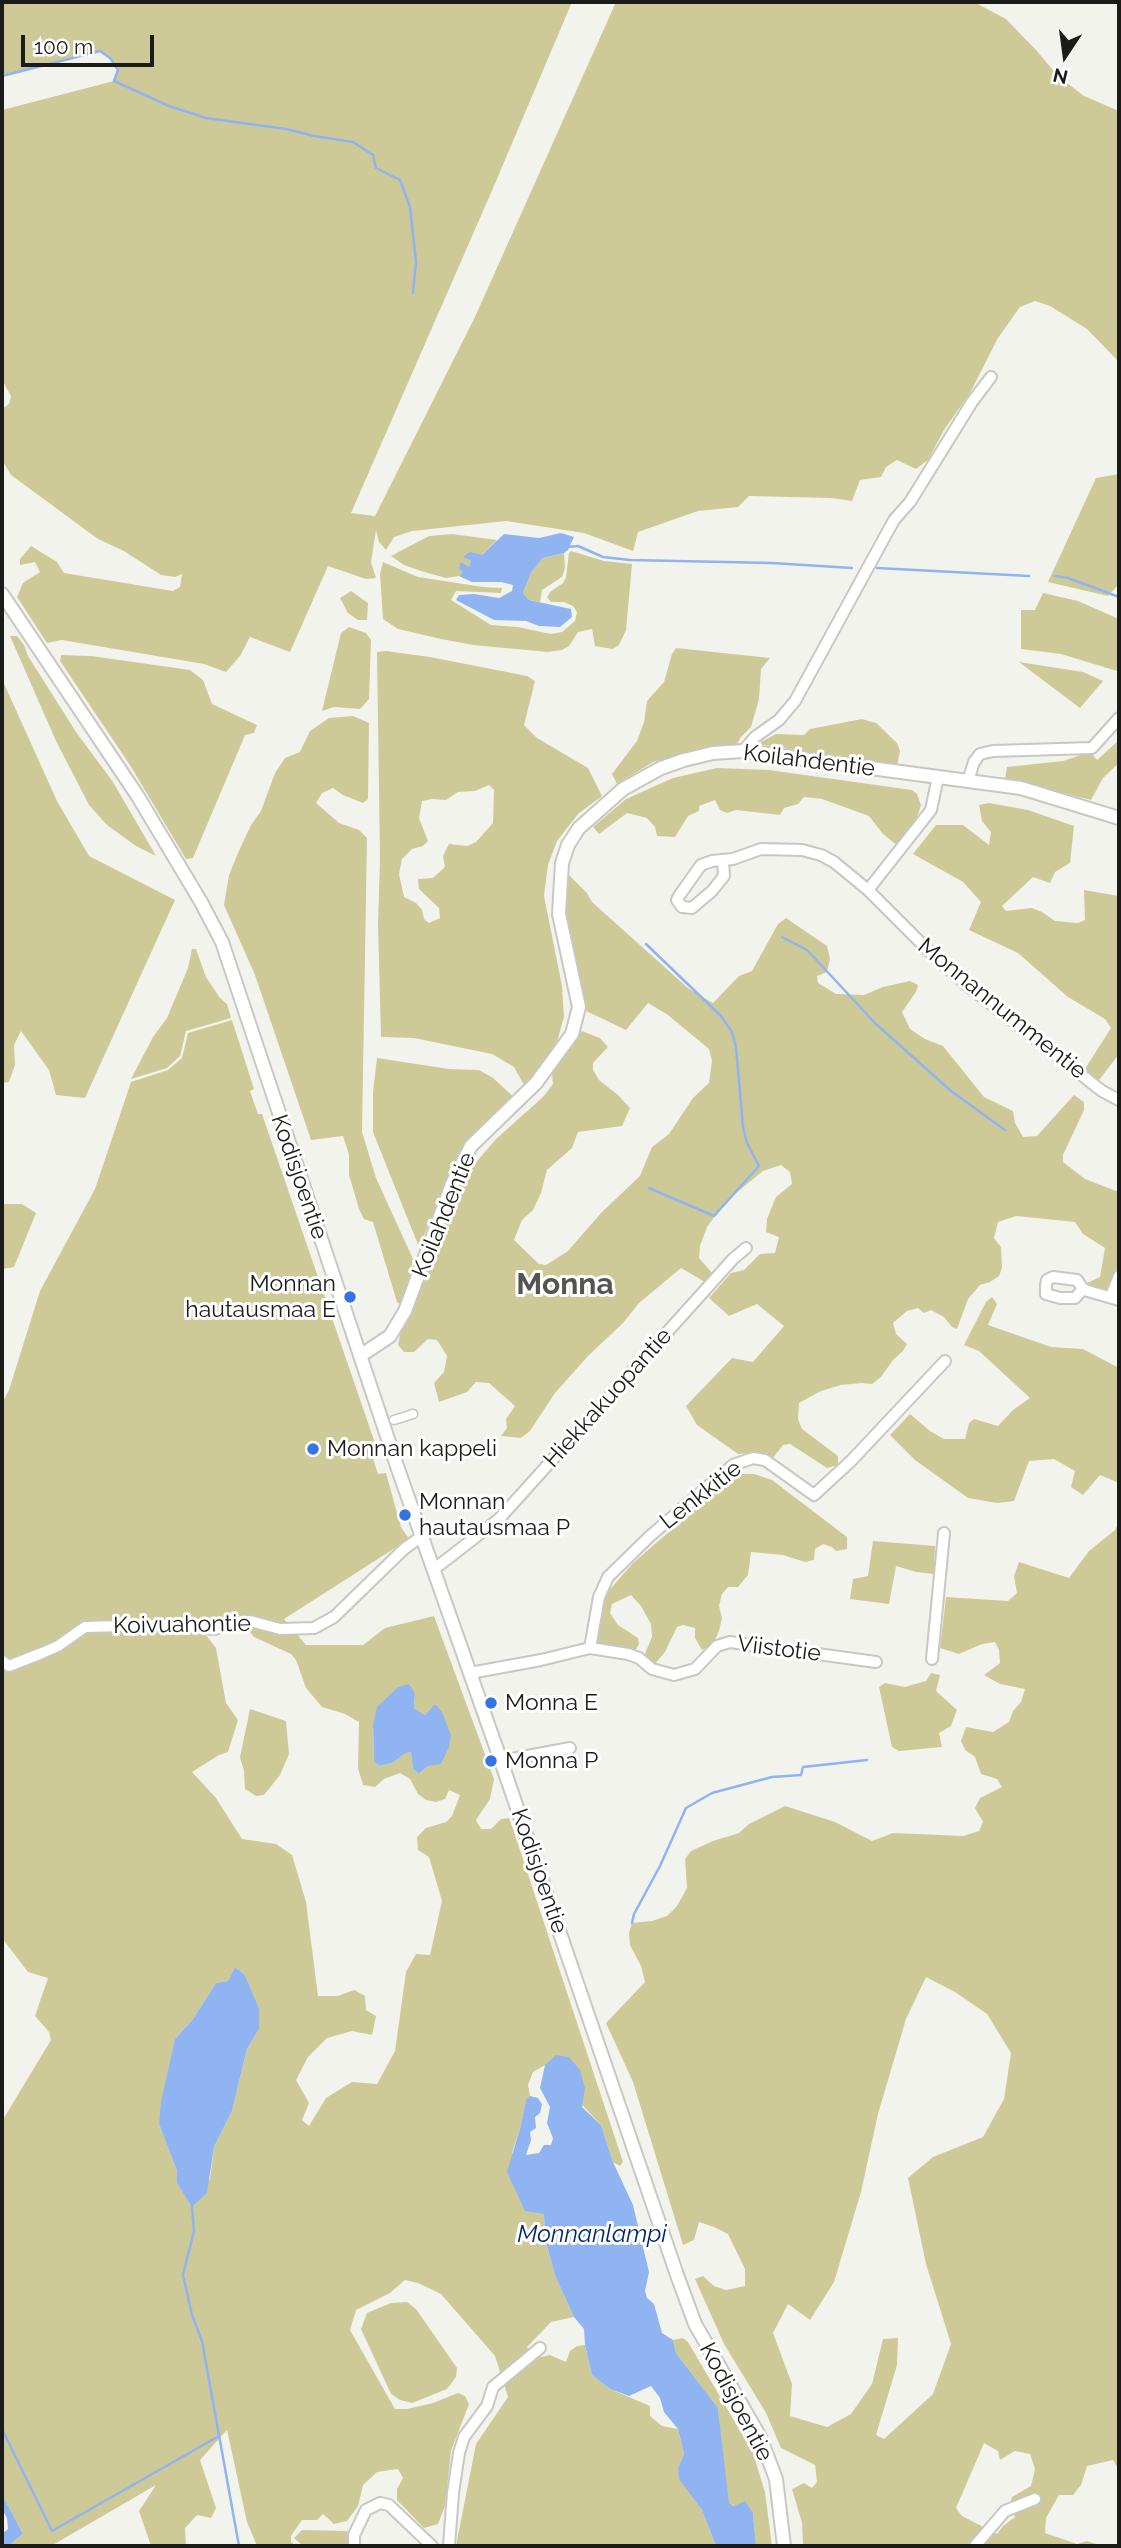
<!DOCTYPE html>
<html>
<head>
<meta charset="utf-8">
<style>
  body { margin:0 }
  #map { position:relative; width:1121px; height:2548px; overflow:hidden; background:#f3f3ee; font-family:Raleway,sans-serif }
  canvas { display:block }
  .frame { position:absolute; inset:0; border:4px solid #1b1b19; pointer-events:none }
  .north { position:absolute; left:1030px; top:21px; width:70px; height:70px; -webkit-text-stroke:5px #fff; paint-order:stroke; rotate:193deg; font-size:19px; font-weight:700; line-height:28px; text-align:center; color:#1b1b19 }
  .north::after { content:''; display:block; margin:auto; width:24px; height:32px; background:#1b1b19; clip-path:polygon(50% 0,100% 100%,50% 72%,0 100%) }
  .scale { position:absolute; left:21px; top:35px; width:133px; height:32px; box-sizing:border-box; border:4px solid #1b1b19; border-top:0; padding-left:9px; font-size:21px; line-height:24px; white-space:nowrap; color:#1b1b19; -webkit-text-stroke:5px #fff; paint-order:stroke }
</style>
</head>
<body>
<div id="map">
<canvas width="1121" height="2548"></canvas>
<div class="frame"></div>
<div class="north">N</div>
<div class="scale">100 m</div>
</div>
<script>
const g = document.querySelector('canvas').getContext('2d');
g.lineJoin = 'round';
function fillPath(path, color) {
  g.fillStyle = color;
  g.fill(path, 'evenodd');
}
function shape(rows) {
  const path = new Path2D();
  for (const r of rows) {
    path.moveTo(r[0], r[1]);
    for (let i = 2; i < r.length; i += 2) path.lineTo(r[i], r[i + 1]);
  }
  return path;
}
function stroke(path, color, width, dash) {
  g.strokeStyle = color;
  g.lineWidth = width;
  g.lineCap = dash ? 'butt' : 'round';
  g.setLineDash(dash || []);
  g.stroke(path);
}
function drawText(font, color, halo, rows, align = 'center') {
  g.font = font + ' Raleway,sans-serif';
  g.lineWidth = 6;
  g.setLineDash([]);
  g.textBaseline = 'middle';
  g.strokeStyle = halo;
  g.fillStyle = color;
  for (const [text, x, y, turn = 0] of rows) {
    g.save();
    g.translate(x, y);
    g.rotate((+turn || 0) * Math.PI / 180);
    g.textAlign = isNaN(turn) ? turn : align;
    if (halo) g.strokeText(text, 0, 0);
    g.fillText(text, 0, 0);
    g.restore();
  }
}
const green = shape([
  [2,2,572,2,494,186,351,513,375,516,474,319,616,2,974,2,1006,19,1036,50,1058,76,1084,96,1119,111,1119,362,1087,329,1050,306,1035,301,1020,307,998,338,970,393,944,430,928,460,916,469,897,460,886,467,881,477,860,480,852,501,831,498,749,496,738,507,698,511,638,532,633,551,584,533,506,521,412,531,394,537,386,550,379,542,376,530,371,562,376,578,366,579,328,566,290,652,250,637,240,656,226,672,204,664,62,640,47,643,17,597,23,583,40,572,35,562,20,565,20,559,31,546,57,562,64,573,173,591,180,587,182,574,175,577,161,575,124,551,98,539,11,475,2,460,2,409,9,404,11,396,2,380,2,110,114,81,118,71,110,58,100,51,2,76],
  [1119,474,1119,584,1108,596,1048,582,1096,478],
  [452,534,497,540,482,555,464,557,471,561,469,567,459,576,446,578,421,571,404,565,391,556,429,536],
  [571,551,604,561,632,564,626,630,619,645,613,649,595,646,592,629,578,632,569,646,562,650,548,652,473,645,441,639,398,629,383,619,380,574,383,562,418,577,483,587,502,588,501,593,456,591,451,600,491,625,518,627,551,634,562,632,575,621,577,612,573,606,564,602,551,602,547,597,550,592,563,583,566,577,569,553],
  [564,553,565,568,562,577,542,590,540,602,529,600,523,593,531,573,543,558],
  [351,591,368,603,367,620,358,620,348,613,340,598],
  [1043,593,1078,601,1119,619,1119,669,1117,671,1061,654,1021,649,1021,610,1035,610],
  [349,627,366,633,371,640,369,699,360,709,334,707,322,711,341,633],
  [10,636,17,636,24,645,28,656,76,732,113,782,156,856,136,846,107,825,89,805,56,741],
  [676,648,770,658,761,669,759,699,751,727,741,737,734,749,692,752,653,762,617,784,612,774,637,741,644,722,647,701,664,682,672,654],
  [386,651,430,657,527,676,535,681,524,725,537,738,588,768,602,796,578,814,557,841,548,865,544,896,562,986,564,1017,557,1042,543,1067,524,1085,514,1067,492,1054,414,1038,381,1037,378,925,380,859,377,652],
  [489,785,494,790,493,823,476,842,467,846,449,844,443,856,445,867,433,878,418,879,419,889,439,908,440,918,429,923,424,919,422,910,416,903,404,897,399,874,402,859,412,849,423,846,428,841,419,818,422,801,432,799,446,800,458,792,475,791],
  [61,655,91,656,190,670,203,680,212,704,257,725,254,733,245,735,193,858,186,859,130,765,60,661],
  [1019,662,1083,672,1103,681,1080,708],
  [2,679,57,801,89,856,175,900,85,1098,56,1095,49,1070,21,1031,14,1045,15,1065,9,1082,2,1083],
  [353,716,369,723,368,799,363,803,343,795,333,788,322,793,316,803,339,823,359,830,367,838,362,1132,376,1178,413,1259,409,1280,400,1304,397,1302,373,1222,364,1219,359,1209,349,1175,349,1155,343,1136,311,1140,255,975,224,905,229,875,238,853,251,825,261,811,275,773,285,758,300,752,310,731,329,718],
  [862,719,876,723,897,743,900,751,897,766,757,744,776,734,804,735,810,729],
  [1118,741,1119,763,1103,778,1091,800,1005,779,1007,767,1063,761,1090,752,1097,760],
  [717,768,769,770,912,790,917,794,921,805,915,824,898,846,883,834,869,816,822,799,804,797,798,804,784,808,780,815,736,810,727,813,720,810,715,800,699,806,699,811,688,816,675,837,657,836,655,827,647,818,627,813,599,834,593,827,626,799,673,778],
  [989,803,1028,810,1074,826,1070,863,1055,872,1050,883,1033,877,1002,906,1006,911,1032,908,1042,912,1055,921,1078,923,1085,920,1084,890,1119,896,1119,1054,1096,1084,1083,1072,1111,1028,1105,1019,1068,997,1018,953,969,930,981,902,963,882,913,854,936,825,963,825,989,845,991,832,982,821,979,805],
  [569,875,587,893,592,902,689,989,713,1003,739,976,752,971,778,924,786,918,827,946,830,959,827,972,817,976,818,983,836,994,864,995,883,987,910,981,918,985,916,992,902,1012,910,1029,925,1039,943,1046,984,1097,1013,1111,1015,1123,1023,1137,1037,1136,1074,1095,1084,1102,1084,1110,1063,1155,1063,1162,1085,1179,1116,1191,1119,1189,1119,1264,1108,1291,1088,1290,1087,1283,1100,1277,1105,1248,1083,1234,1075,1222,1016,1216,998,1222,994,1238,1001,1247,1002,1268,999,1276,990,1282,980,1285,968,1299,957,1329,952,1327,944,1317,931,1310,924,1313,918,1308,907,1311,893,1323,896,1334,907,1344,903,1351,893,1360,881,1377,872,1384,862,1383,841,1385,821,1391,799,1403,798,1419,802,1429,838,1456,838,1465,827,1468,790,1444,783,1445,772,1459,754,1453,738,1454,697,1425,686,1406,732,1358,753,1362,784,1326,757,1304,729,1316,709,1298,731,1273,744,1270,760,1254,775,1253,779,1237,766,1232,767,1219,776,1197,792,1184,790,1172,781,1165,763,1171,725,1202,707,1227,700,1246,699,1258,714,1275,705,1282,681,1268,639,1303,623,1323,588,1356,555,1393,530,1431,521,1438,501,1436,507,1428,506,1419,515,1406,489,1383,476,1382,467,1392,439,1402,434,1383,444,1372,447,1356,437,1340,428,1339,414,1352,404,1352,398,1345,400,1335,443,1231,460,1181,496,1139,543,1097,553,1084,552,1074,582,1031,600,1038,608,1047,593,1063,593,1070,599,1080,618,1095,630,1108,622,1126,578,1132,572,1148,547,1170,541,1193,533,1210,522,1220,514,1240,539,1264,546,1265,568,1251,601,1213,640,1176,652,1147,669,1134,693,1098,709,1083,712,1061,709,1049,668,1015,648,1003,626,1030,584,1010,579,976,565,912,566,881],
  [192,949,196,949,206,977,220,998,227,1004,231,1018,186,1031,180,1056,167,1068,131,1079,153,1037,167,1018,188,968],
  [232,1020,254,1089,250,1091,258,1114,262,1114,376,1446,370,1449,378,1474,386,1473,401,1527,409,1539,284,1619,306,1645,363,1645,385,1628,434,1616,494,1779,490,1799,476,1820,481,1829,491,1829,501,1819,509,1818,513,1829,623,2162,620,2166,613,2162,601,2125,545,2065,533,2072,528,2085,530,2096,526,2101,521,2125,512,2153,544,2214,545,2239,556,2278,574,2317,551,2322,527,2347,533,2356,541,2357,550,2355,566,2362,570,2351,577,2346,585,2345,592,2375,610,2389,650,2406,650,2416,662,2426,678,2429,684,2454,678,2468,702,2510,716,2546,456,2546,476,2444,508,2397,495,2356,441,2294,418,2283,405,2280,390,2293,356,2310,350,2330,395,2409,407,2409,433,2403,458,2393,465,2396,469,2404,451,2451,445,2506,438,2524,424,2528,397,2500,397,2489,403,2478,398,2469,377,2472,363,2485,358,2506,347,2521,334,2524,323,2514,317,2520,302,2520,291,2536,291,2542,296,2546,257,2546,247,2522,227,2430,200,2460,216,2508,211,2518,197,2515,185,2528,186,2546,151,2546,139,2511,156,2485,51,2546,8,2546,23,2534,2,2494,2,2121,51,2040,49,2032,35,2016,48,1978,28,1972,2,1938,2,1403,9,1390,40,1291,95,1189,131,1082,168,1070,182,1058,188,1033],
  [238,1618,254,1637,291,1654,296,1660,306,1688,322,1707,345,1714,359,1722,358,1768,363,1785,375,1787,384,1779,400,1773,410,1779,418,1794,426,1800,436,1802,445,1799,449,1790,460,1795,452,1816,446,1822,426,1828,417,1837,418,1850,429,1857,442,1901,430,1955,416,1954,406,1972,395,2051,377,2084,352,2082,326,2098,309,2126,302,2120,309,2103,296,2080,308,2057,327,2038,352,2031,372,2035,376,2016,366,2010,365,1996,354,1990,338,1996,318,1996,306,1902,292,1855,276,1844,242,1839,216,1798,192,1772,219,1755,228,1752,238,1720,226,1703,216,1648,195,1621],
  [415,1694,414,1708,425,1715,436,1704,428,1766,419,1774,413,1769,411,1752,406,1753,392,1763,380,1766,374,1762,373,1724],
  [235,1967,245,1975,259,2008,259,2029,247,2049,232,2111,214,2147,210,2179,193,2206,177,2183,177,2171,159,2124,175,2039,193,2019,216,1983,228,1981],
  [377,1058,449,1069,479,1070,493,1078,515,1098,469,1139,454,1163,419,1247,373,1132,373,1092],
  [2,1204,22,1204,36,1213,14,1267,2,1269],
  [992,1297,997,1304,988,1325,1051,1347,1083,1349,1119,1368,1119,1483,1100,1475,1083,1495,1071,1487,1075,1471,1054,1459,1029,1461,1014,1501,997,1503,968,1498,915,1460,890,1435,910,1414,930,1431,944,1439,965,1439,969,1423,974,1419,998,1426,1013,1410,1030,1398,979,1351,964,1345,986,1302],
  [736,1474,754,1474,772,1480,847,1537,847,1549,836,1551,832,1547,823,1544,815,1549,814,1560,805,1562,783,1555,751,1552,748,1575,738,1587,728,1587,722,1594,719,1606,722,1618,719,1631,713,1644,702,1650,695,1638,695,1628,683,1625,677,1627,665,1652,655,1664,644,1656,652,1637,651,1624,641,1606,631,1595,612,1604,610,1613,618,1625,638,1638,639,1644,635,1651,597,1645,604,1597,612,1587,633,1563],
  [1119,1522,1119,2470,1113,2460,1087,2466,1081,2485,1073,2495,1059,2495,1046,2518,1045,2533,1077,2544,1087,2541,1103,2546,803,2546,802,2523,792,2489,804,2483,812,2488,817,2482,815,2465,781,2448,766,2413,724,2344,695,2279,703,2276,714,2286,726,2290,745,2286,745,2269,728,2234,714,2227,699,2222,694,2240,683,2245,633,2082,606,2023,645,1982,641,1966,630,1945,629,1933,632,1923,652,1921,667,1916,677,1906,687,1888,685,1859,691,1851,713,1841,739,1833,749,1824,785,1806,835,1822,872,1841,893,1833,963,1836,979,1831,983,1822,975,1808,980,1798,1002,1787,997,1779,981,1774,975,1757,965,1750,961,1741,966,1727,993,1732,1009,1722,1013,1711,1021,1702,1025,1689,1000,1684,984,1675,1000,1663,999,1650,995,1642,982,1644,959,1654,940,1648,946,1597,1008,1601,1017,1593,1014,1576,1019,1562,1069,1578,1089,1551,1115,1530],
  [926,1977,955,1992,987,2014,1011,2053,1004,2099,983,2137,933,2157,908,2178,926,2264,951,2344,933,2394,884,2439,876,2435,897,2365,898,2338,883,2339,872,2384,851,2414,827,2427,790,2416,792,2384,773,2333,788,2304,810,2320,834,2282,861,2192,878,2114,906,2019],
  [984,2443,998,2451,1000,2460,1015,2451,1030,2454,1035,2469,1031,2486,1012,2497,1010,2504,1015,2517,1003,2526,997,2534,962,2516,956,2508],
  [873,1541,935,1546,934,1574,916,1572,896,1566,889,1604,850,1599,853,1579,868,1576],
  [931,1673,940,1675,936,1691,957,1710,951,1726,939,1733,942,1747,899,1751,892,1747,879,1687,885,1683,905,1687,926,1681],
  [250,1709,286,1721,289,1754,280,1775,264,1795,256,1796,245,1789,244,1771,240,1757],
  [407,2302,416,2309,457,2368,456,2377,447,2389,412,2403,400,2400,391,2394,361,2329,367,2313,391,2303],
  [683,2338,688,2342,753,2453,765,2492,772,2546,756,2546,753,2513,728,2503,718,2408,676,2353,673,2340],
  [302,2530,347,2531,362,2546,303,2546,294,2538]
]);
const water = shape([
  [561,533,574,537,568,550,564,553,543,558,531,573,523,593,529,600,571,609,572,617,560,627,539,626,526,621,494,620,456,600,459,595,474,594,499,598,512,591,513,585,501,582,472,582,459,576,463,572,459,569,461,562,469,567,471,561,463,557,470,552,482,555,504,534,539,538],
  [409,1684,415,1694,414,1708,425,1715,435,1704,442,1712,451,1735,449,1747,441,1764,428,1766,419,1774,413,1769,411,1752,406,1753,392,1763,380,1766,374,1762,373,1724,377,1707,398,1687],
  [235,1967,245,1975,259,2008,259,2029,247,2049,232,2111,214,2147,207,2193,192,2207,177,2183,177,2171,159,2124,161,2102,175,2039,193,2019,216,1983,228,1981],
  [556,2055,569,2057,580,2070,585,2088,582,2107,601,2125,613,2162,633,2205,649,2272,645,2291,647,2298,654,2304,662,2333,673,2340,676,2353,718,2408,729,2503,734,2506,745,2501,753,2513,756,2546,716,2546,702,2510,679,2479,678,2468,684,2454,678,2429,664,2412,660,2398,651,2386,629,2396,610,2389,592,2375,585,2345,584,2329,574,2317,556,2278,545,2239,544,2214,525,2211,507,2172,521,2125,526,2100,530,2096,538,2098,542,2104,540,2113,535,2117,536,2128,530,2132,531,2140,526,2155,539,2153,544,2145,551,2145,553,2138,547,2123,550,2107,540,2088,545,2065],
  [2,2494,23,2534,8,2546,2,2546,2,2534,8,2529,7,2518,2,2509]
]);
const stream = shape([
  [2,76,100,51,110,58,118,70,114,81,169,106,206,118,286,129,314,136,353,142,373,155,376,168,400,180,410,207,416,262,413,293],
  [568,547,578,546,603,557,630,560,772,563,852,568],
  [877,568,1029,576],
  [1055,576,1068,578,1119,597],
  [782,937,807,950,876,1024,951,1091,1005,1130],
  [646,944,721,1016,732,1032,736,1047,743,1127,747,1143,759,1166,714,1216,649,1188],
  [632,1923,634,1914,660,1866,686,1808,712,1793,772,1777,801,1775,803,1767,867,1760],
  [192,2207,194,2231,183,2275,192,2315,202,2341,239,2546],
  [2,2429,52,2531,219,2436]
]);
const pedestrian = shape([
  [394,1420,413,1414]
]);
const minor = shape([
  [743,751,755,737,779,720,795,701,894,520,910,502,972,402,991,377],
  [938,777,931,810,868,890,937,959,968,986,1102,1091,1119,1100],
  [968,781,974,762,980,754,993,751,1092,748,1119,718],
  [723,861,724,876,712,891,692,908,682,907,677,900,679,896,701,865,712,861,733,859,761,849,802,850,821,855,834,862,868,890],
  [1083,1289,1075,1298,1060,1298,1046,1294,1046,1285,1047,1280,1053,1277,1077,1280,1083,1289,1088,1291,1119,1300],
  [1111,1296,1119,1276],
  [433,1570,499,1519,733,1259,746,1248],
  [590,1648,599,1597,608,1577,650,1536,733,1465,753,1458,765,1460,814,1495,851,1461,945,1361],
  [932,1659,944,1533],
  [2,1661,9,1666,42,1653,58,1646,85,1627,159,1625,215,1629,233,1622,250,1621,280,1629,314,1628,334,1617,404,1549,422,1536],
  [470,1673,541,1660,590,1648,628,1654,639,1658,652,1669,674,1675,695,1669,717,1646,730,1642,876,1662],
  [501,1761,570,1748],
  [354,2546,354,2535,366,2510,380,2503,389,2505,432,2546],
  [449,2546,453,2493,459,2453,464,2437,487,2406,493,2387,540,2348],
  [975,2546,1005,2511,1035,2499]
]);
const tertiary = shape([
  [2,594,137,795,201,902,222,942,398,1469,501,1761,677,2275,695,2324,760,2437,776,2479,784,2546],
  [360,1356,390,1336,405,1311,452,1184,471,1146,536,1083,572,1034,579,1007,559,914,562,863,568,845,579,828,623,789,661,768,684,760,713,753,743,751,1021,788,1119,818]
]);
const markers = [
  [350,1297,7,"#3475e3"],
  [313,1449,7,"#3475e3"],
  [405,1515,7,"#3475e3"],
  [491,1703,7,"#3475e3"],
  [491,1761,7,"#3475e3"]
];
const streetNames = [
  ["Koilahdentie",809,761,7],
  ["Monnannummentie",1002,1009,39],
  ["Kodisjoentie",299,1177,71],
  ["Koilahdentie",444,1215,-68],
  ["Hiekkakuopantie",608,1398,-48],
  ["Lenkkitie",701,1495,-38],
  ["Koivuahontie",182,1625,-1],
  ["Viistotie",779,1649,7],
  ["Kodisjoentie",539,1871,71],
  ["Kodisjoentie",736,2402,62]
];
const poiNames = [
  ["Monnan",336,1284,"right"],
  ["hautausmaa E",336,1310,"right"],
  ["Monnan kappeli",327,1449],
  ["Monnan",419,1502],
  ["hautausmaa P",419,1528],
  ["Monna E",505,1703],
  ["Monna P",505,1761]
];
const waterNames = [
  ["Monnanlampi",592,2235]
];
const districtNames = [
  ["Monna",565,1285]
];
fillPath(green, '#ceca97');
fillPath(water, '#8fb4f1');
stroke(stream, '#8fb4f1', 2.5);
stroke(pedestrian, '#c7c7c3', 11);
stroke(minor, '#c7c7c3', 14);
stroke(tertiary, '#c7c7c3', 16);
stroke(pedestrian, '#fff', 8);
stroke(minor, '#fff', 10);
stroke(tertiary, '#fff', 12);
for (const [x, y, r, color] of markers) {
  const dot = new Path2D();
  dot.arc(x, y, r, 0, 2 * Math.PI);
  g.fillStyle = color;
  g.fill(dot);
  stroke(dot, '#fff', 2.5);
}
drawText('23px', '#1b1b19', '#fff', streetNames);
drawText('23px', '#1b1b19', '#fff', poiNames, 'left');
drawText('italic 24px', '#00276b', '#fff', waterNames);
drawText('bold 30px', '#545450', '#fff', districtNames);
</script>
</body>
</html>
